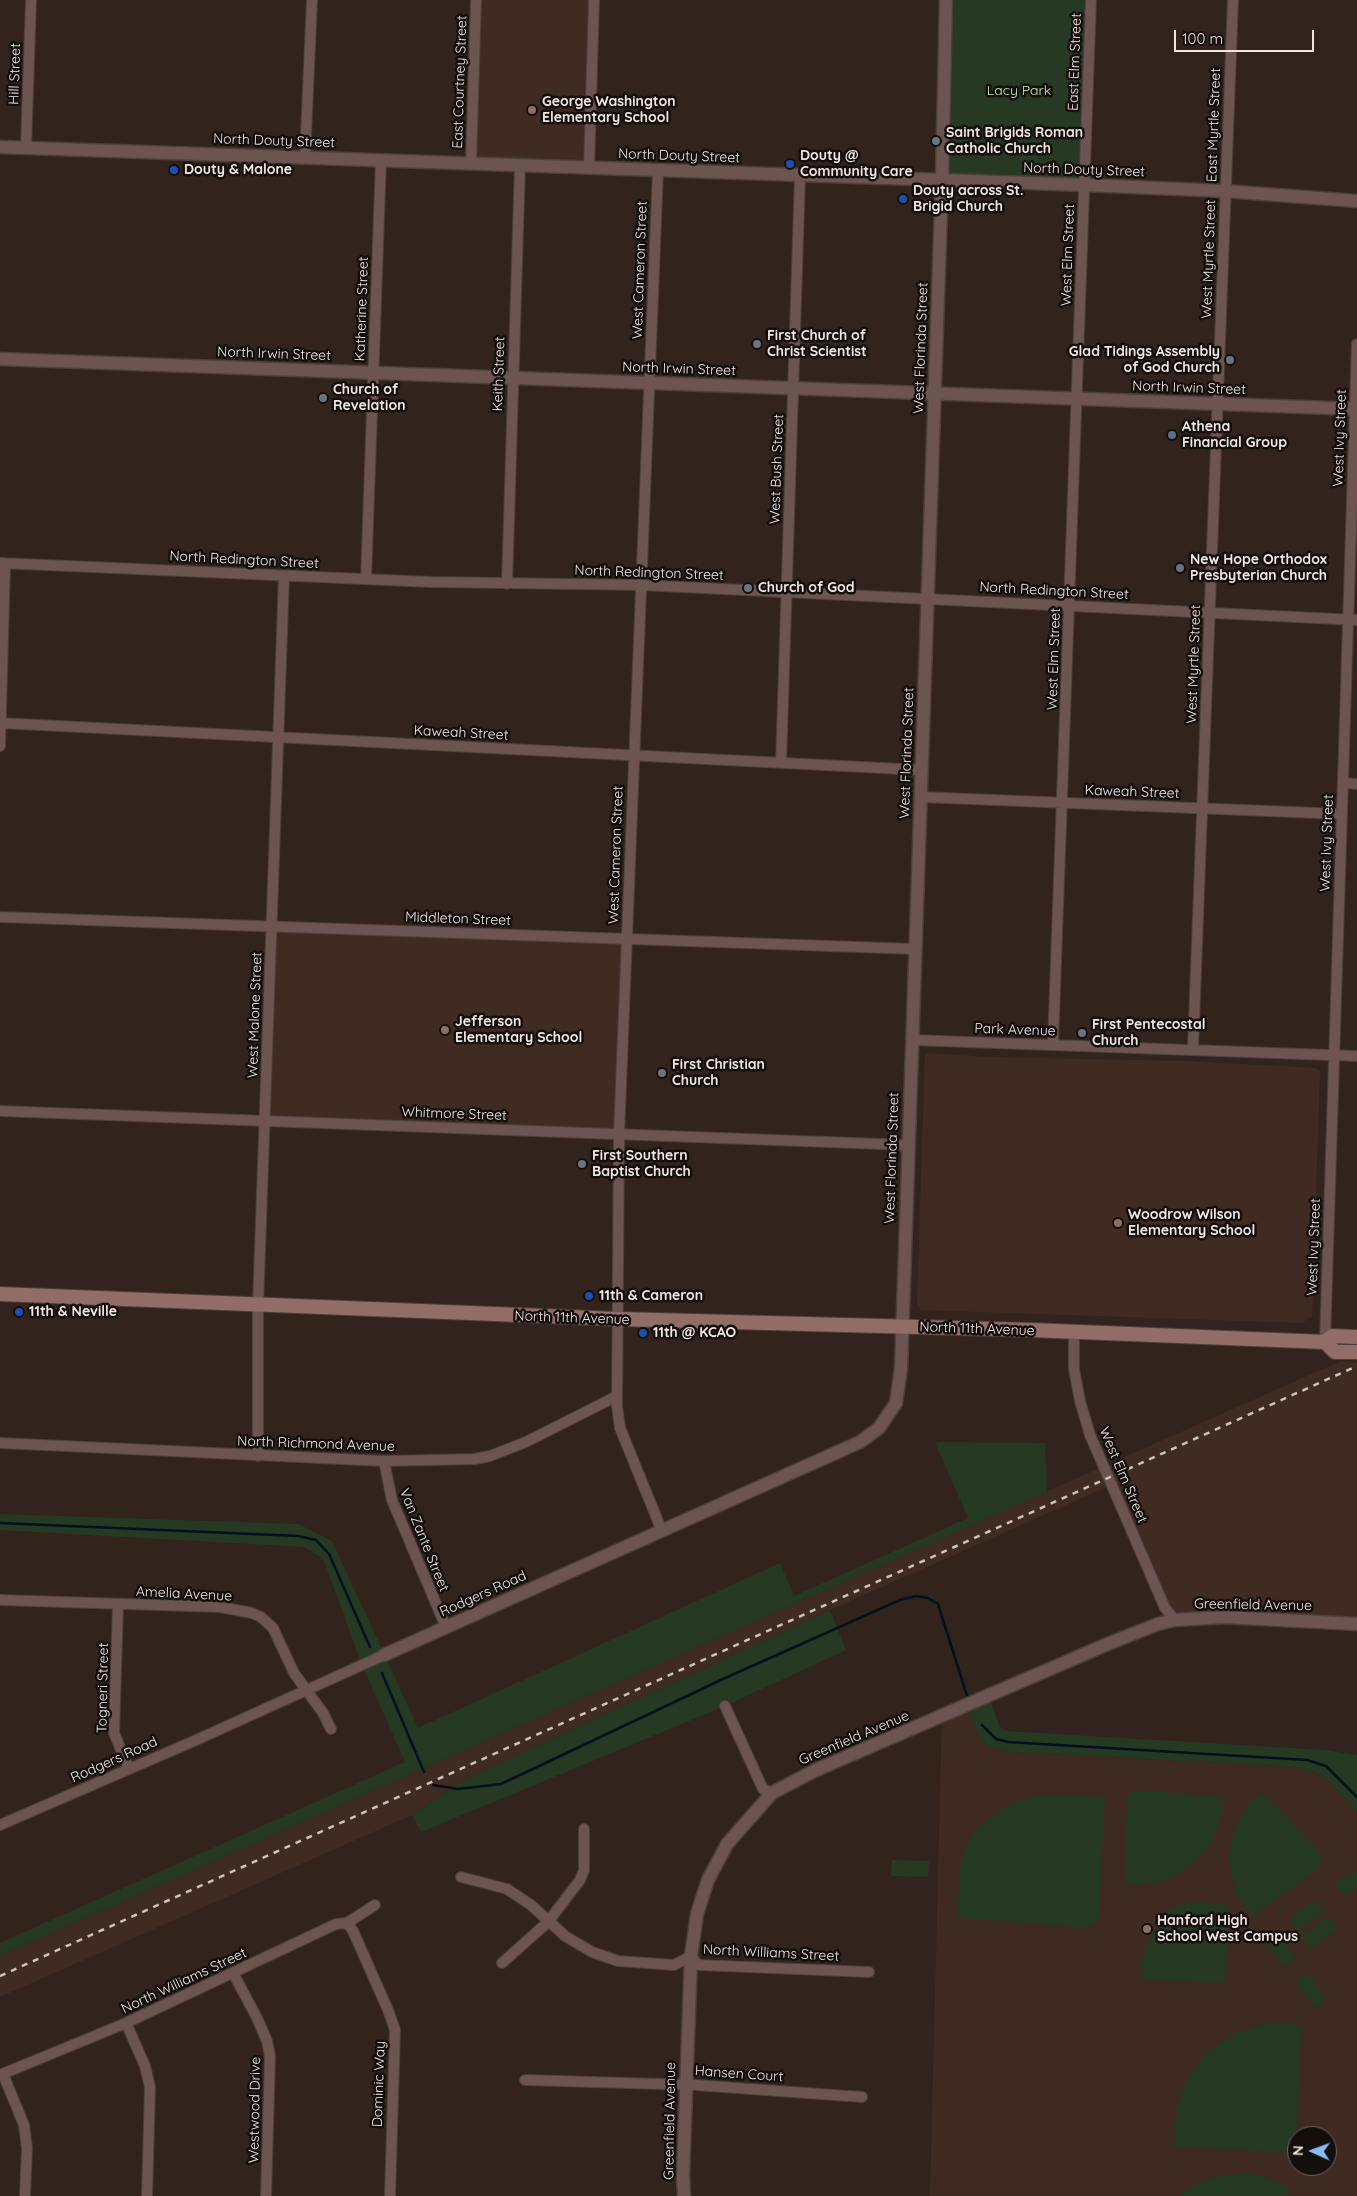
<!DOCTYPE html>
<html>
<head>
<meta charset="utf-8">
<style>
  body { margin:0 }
  #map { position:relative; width:1357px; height:2196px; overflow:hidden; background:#32241d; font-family:Quicksand,sans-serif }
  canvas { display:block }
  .north { position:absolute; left:1287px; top:2126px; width:50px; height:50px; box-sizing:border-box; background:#150f0c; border:1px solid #6d6562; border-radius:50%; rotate:272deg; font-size:14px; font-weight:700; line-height:20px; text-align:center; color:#f1e6e2 }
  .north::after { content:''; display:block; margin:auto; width:18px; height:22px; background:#87bbfc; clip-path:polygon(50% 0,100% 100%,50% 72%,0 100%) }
  .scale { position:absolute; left:1174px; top:30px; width:140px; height:22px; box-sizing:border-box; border:2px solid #f1e6e2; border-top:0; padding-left:6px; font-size:15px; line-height:18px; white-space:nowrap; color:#f1e6e2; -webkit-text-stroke:4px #150f0c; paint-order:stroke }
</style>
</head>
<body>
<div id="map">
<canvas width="1357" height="2196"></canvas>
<div class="north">N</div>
<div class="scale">100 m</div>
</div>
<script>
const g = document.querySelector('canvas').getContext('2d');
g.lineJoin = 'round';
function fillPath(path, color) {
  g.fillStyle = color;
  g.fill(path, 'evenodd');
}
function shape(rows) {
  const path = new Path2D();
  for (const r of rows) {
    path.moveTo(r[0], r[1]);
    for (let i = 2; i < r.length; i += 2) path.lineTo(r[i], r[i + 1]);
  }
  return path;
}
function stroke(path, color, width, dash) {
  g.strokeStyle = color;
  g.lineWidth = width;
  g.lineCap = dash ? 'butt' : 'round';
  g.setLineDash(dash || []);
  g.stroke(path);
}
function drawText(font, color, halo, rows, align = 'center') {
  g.font = font + ' Quicksand,sans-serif';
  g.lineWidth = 5;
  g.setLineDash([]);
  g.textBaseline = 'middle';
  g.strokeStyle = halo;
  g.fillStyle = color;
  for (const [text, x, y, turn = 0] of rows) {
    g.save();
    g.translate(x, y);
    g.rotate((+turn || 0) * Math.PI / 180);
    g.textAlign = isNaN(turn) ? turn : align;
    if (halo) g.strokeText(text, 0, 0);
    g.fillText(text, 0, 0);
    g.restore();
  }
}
const built = shape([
  [476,0,594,0,589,168,471,164],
  [272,926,627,939,619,1134,265,1121],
  [925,1053,987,1057,1187,1061,1316,1068,1320,1071,1312,1316,1302,1323,921,1310,917,1303],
  [1341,1361,1357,1363,1357,1624,1175,1620,1111,1485,830,1610,467,1778,412,1815,0,1997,0,1956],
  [967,1706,990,1747,1010,1752,1296,1767,1313,1772,1328,1780,1357,1811,1357,2196,930,2196,942,1716],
  [1297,2136,1327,2136,1327,2166,1297,2166]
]);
const green = shape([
  [954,0,1091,0,1085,185,942,180,950,104],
  [935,1442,1045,1443,1047,1492,0,1956,0,1943,405,1762,362,1665,323,1558,304,1547,0,1530,0,1514,299,1524,332,1541,418,1728,780,1563,794,1596,968,1518],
  [830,1610,846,1650,725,1706,421,1832,412,1815,467,1778],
  [989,1696,999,1726,1006,1731,1325,1750,1357,1755,1357,1811,1328,1780,1313,1772,1296,1767,1010,1752,990,1747,980,1740,967,1706],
  [1134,1790,1222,1797,1222,1814,1212,1843,1195,1862,1172,1878,1160,1882,1136,1885,1125,1884,1125,1827,1128,1795],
  [1262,1793,1321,1853,1319,1869,1252,1916,1236,1892,1228,1857,1236,1825,1251,1801],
  [1065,1795,1105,1797,1099,1918,1090,1928,957,1918,960,1867,965,1847,973,1833,999,1811,1016,1802,1034,1796],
  [892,1860,929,1861,928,1877,891,1876],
  [1357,1868,1357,1887,1344,1897,1335,1884],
  [1315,1899,1324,1912,1298,1931,1289,1919],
  [1207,1902,1229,1906,1226,1978,1221,1983,1141,1980,1143,1953,1157,1923,1167,1911,1183,1903],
  [1328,1917,1337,1929,1311,1949,1302,1936],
  [1276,1932,1296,1958,1284,1967,1264,1941],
  [1307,1973,1327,1999,1315,2008,1295,1982],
  [1280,2023,1301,2025,1297,2146,1291,2152,1174,2147,1175,2121,1180,2099,1187,2079,1207,2053,1237,2032,1266,2024],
  [1246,2173,1264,2176,1288,2187,1288,2196,1180,2196,1198,2183,1215,2177]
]);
const stream = shape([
  [0,1523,298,1536,316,1540,329,1554,370,1647],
  [382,1673,424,1772],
  [982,1725,996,1739,1008,1742,1307,1760,1326,1766,1357,1797],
  [433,1785,458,1789,501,1784,723,1679,900,1600,916,1596,928,1598,938,1604,968,1699]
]);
const minor = shape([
  [26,148,31,0],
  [305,157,312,0],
  [471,164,476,0],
  [589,168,594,0],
  [658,171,619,1134,617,1406,620,1428,662,1531],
  [0,563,431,582,641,585,1357,620],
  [366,579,381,160],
  [507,584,520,165],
  [0,723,921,770],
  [0,746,5,563],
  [781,763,800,176],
  [1343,783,1357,784],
  [920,797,1342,814],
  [0,917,915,949],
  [912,1040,1357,1056],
  [1053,1044,1091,0],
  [1193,1048,1233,0],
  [0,1111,907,1145],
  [1074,1333,1074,1369,1080,1401,1090,1435,1165,1608,1175,1620],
  [1325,1342,1357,344],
  [0,1443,384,1461,475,1459,490,1456,526,1442,617,1396],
  [258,1456,258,1305,284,576],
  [384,1461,392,1500,446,1627],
  [0,1600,220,1607,252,1613,261,1617,273,1628,294,1673,323,1713,331,1729],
  [118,1605,114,1733,129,1769],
  [725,1706,763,1789,772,1793],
  [0,1825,194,1741,384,1655],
  [461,1877,507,1889,531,1905,565,1936,592,1952,618,1961,674,1965,691,1956,698,1965,869,1972],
  [347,1923,353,1931,388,2010,395,2030,390,2196],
  [502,1963,548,1922,580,1880,584,1870,584,1829],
  [233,1973,257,2018,267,2041,270,2056,266,2196],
  [126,2023,145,2066,150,2087,147,2196],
  [3,2074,24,2125,27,2148,25,2196],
  [0,2075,126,2023,336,1924,347,1923,375,1905],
  [525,2080,695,2085,862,2097]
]);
const tertiary = shape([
  [0,147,1085,185,1225,191,1357,201],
  [0,359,1357,409],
  [384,1655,860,1442,879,1428,896,1403,901,1368,942,180,946,0],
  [684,2196,683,2175,691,1956,697,1914,708,1880,727,1844,772,1793,816,1770,1110,1643,1158,1624,1175,1620,1225,1617,1357,1624]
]);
const secondary = shape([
  [0,1294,618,1319,1031,1330,1325,1342,1332,1336,1357,1337],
  [1325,1342,1335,1352,1357,1352]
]);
const rail = shape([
  [0,1976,1357,1366]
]);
const markers = [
  [532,110,5,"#8d6e63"],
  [936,141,5,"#6b7280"],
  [790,164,5,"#1a4fb4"],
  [174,170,5,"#1a4fb4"],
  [903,199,5,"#1a4fb4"],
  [757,344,5,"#6b7280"],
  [1230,360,5,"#6b7280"],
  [323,398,5,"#6b7280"],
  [1172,435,5,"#5c6f8a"],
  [1180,568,5,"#6b7280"],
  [748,588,5,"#6b7280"],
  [445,1030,5,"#8d6e63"],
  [1082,1033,5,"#6b7280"],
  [662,1073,5,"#6b7280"],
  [582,1164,5,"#6b7280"],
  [1118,1223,5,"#8d6e63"],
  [589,1296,5,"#1a4fb4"],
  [19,1312,5,"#1a4fb4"],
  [643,1333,5,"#1a4fb4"],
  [1147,1929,5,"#8d6e63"]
];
const streetNames = [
  ["East Elm Street",1075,62,-88],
  ["Hill Street",15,74,-88],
  ["East Courtney Street",460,82,-88],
  ["East Myrtle Street",1214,125,-88],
  ["North Douty Street",274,141,2],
  ["North Douty Street",679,156,2],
  ["North Douty Street",1084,170,2],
  ["West Elm Street",1068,255,-88],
  ["West Myrtle Street",1209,259,-88],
  ["West Cameron Street",640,270,-88],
  ["Katherine Street",362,309,-88],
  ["West Florinda Street",921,348,-88],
  ["North Irwin Street",274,354,2],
  ["North Irwin Street",679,369,2],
  ["Keith Street",499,374,-88],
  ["North Irwin Street",1189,388,2],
  ["West Ivy Street",1340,438,-88],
  ["West Bush Street",777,469,-88],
  ["North Redington Street",244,560,3],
  ["North Redington Street",649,573,2],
  ["North Redington Street",1054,591,3],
  ["West Elm Street",1054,659,-88],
  ["West Myrtle Street",1194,664,-88],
  ["Kaweah Street",461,733,3],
  ["West Florinda Street",907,753,-88],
  ["Kaweah Street",1132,792,2],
  ["West Ivy Street",1327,843,-88],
  ["West Cameron Street",616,855,-88],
  ["Middleton Street",458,919,2],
  ["West Malone Street",255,1015,-88],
  ["Park Avenue",1015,1030,2],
  ["Whitmore Street",454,1114,2],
  ["West Florinda Street",892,1158,-88],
  ["West Ivy Street",1314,1247,-88],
  ["North 11th Avenue",572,1318,2],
  ["North 11th Avenue",977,1329,2],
  ["North Richmond Avenue",316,1444,2],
  ["West Elm Street",1123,1475,67],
  ["Van Zante Street",424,1540,68],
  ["Amelia Avenue",184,1594,3],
  ["Rodgers Road",483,1594,-24],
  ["Greenfield Avenue",1253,1605,1],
  ["Togneri Street",103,1688,-89],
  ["Greenfield Avenue",854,1738,-23],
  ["Rodgers Road",114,1760,-24],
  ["North Williams Street",771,1953,3],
  ["North Williams Street",184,1981,-25],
  ["Hansen Court",739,2074,4],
  ["Dominic Way",379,2084,-88],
  ["Westwood Drive",255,2110,-89],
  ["Greenfield Avenue",670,2121,-89]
];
const parkNames = [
  ["Lacy Park",1019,91]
];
const poiNames = [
  ["George Washington",542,102],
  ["Elementary School",542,118],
  ["Saint Brigids Roman",946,133],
  ["Catholic Church",946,149],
  ["Douty @",800,156],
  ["Community Care",800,172],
  ["Douty & Malone",184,170],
  ["Douty across St.",913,191],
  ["Brigid Church",913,207],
  ["First Church of",767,336],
  ["Christ Scientist",767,352],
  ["Glad Tidings Assembly",1220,352,"right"],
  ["of God Church",1220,368,"right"],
  ["Church of",333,390],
  ["Revelation",333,406],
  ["Athena",1182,427],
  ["Financial Group",1182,443],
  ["New Hope Orthodox",1190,560],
  ["Presbyterian Church",1190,576],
  ["Church of God",758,588],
  ["Jefferson",455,1022],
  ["Elementary School",455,1038],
  ["First Pentecostal",1092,1025],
  ["Church",1092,1041],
  ["First Christian",672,1065],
  ["Church",672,1081],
  ["First Southern",592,1156],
  ["Baptist Church",592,1172],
  ["Woodrow Wilson",1128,1215],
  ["Elementary School",1128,1231],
  ["11th & Cameron",599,1296],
  ["11th & Neville",29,1312],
  ["11th @ KCAO",653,1333],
  ["Hanford High",1157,1921],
  ["School West Campus",1157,1937]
];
fillPath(built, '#402b22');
fillPath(green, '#263922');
stroke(stream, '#00121f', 2.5);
stroke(minor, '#4d3f39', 12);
stroke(tertiary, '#4d3f39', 15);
stroke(secondary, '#4d3f39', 16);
stroke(minor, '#6c5450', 10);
stroke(tertiary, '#6c5450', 12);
stroke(secondary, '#926c67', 14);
stroke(rail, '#cec3be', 2.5, [6, 6]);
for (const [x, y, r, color] of markers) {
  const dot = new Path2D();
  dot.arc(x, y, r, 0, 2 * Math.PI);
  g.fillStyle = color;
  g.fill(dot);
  stroke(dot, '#150f0c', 2);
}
drawText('14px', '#f1e6e2', '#150f0c', streetNames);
drawText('14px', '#b9edad', '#150f0c', parkNames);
drawText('bold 14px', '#f1e6e2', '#150f0c', poiNames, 'left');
</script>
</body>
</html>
